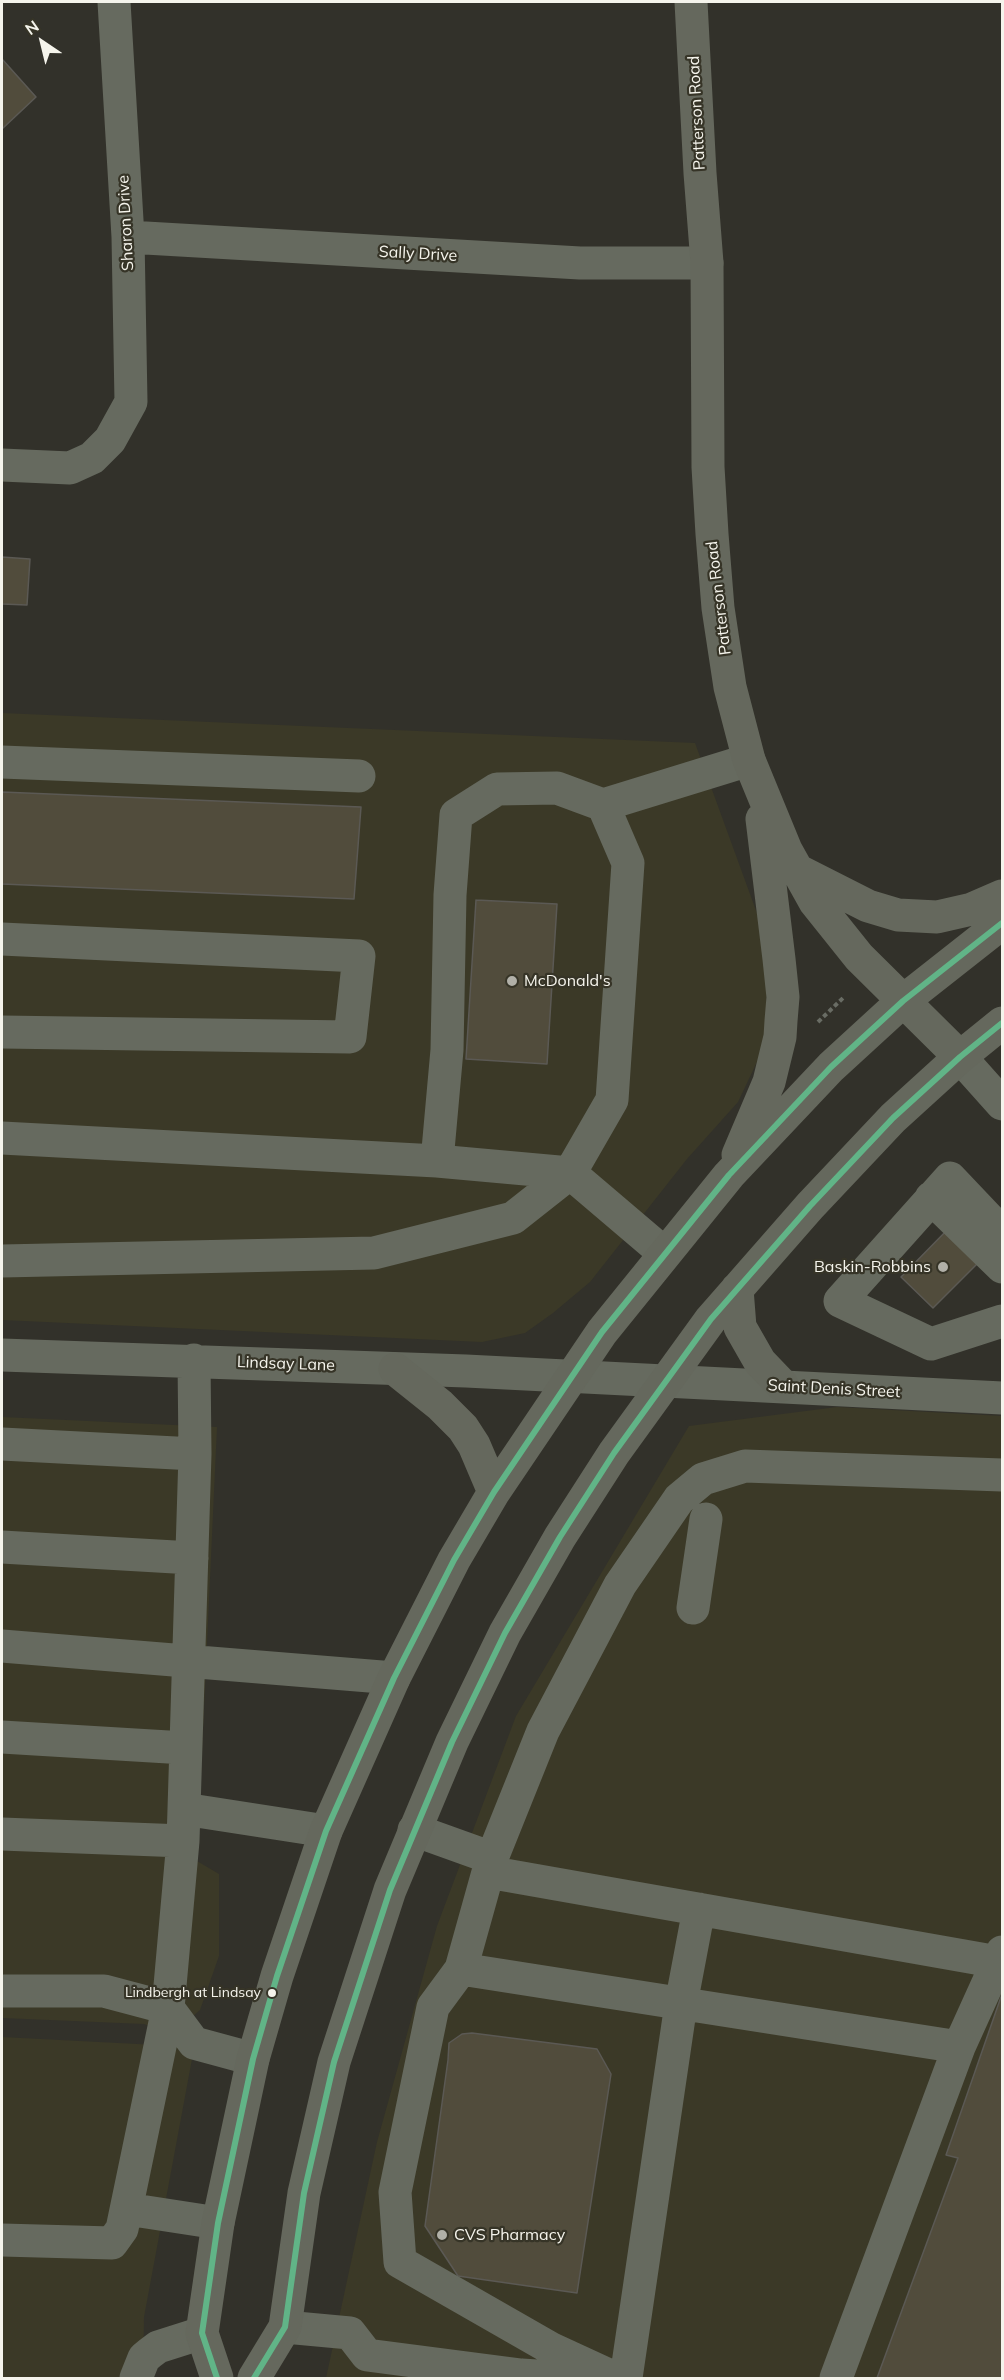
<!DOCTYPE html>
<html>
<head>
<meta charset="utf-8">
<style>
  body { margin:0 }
  #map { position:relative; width:1004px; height:2380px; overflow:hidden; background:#32312a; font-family:Mulish,sans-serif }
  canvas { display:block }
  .frame { position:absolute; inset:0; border:3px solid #f5f4ec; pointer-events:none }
  .north { position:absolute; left:12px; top:12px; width:60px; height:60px; -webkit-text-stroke:4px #363427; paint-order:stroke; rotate:325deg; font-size:16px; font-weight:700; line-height:24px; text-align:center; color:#f5f4ec }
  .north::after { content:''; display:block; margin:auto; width:21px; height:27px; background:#f5f4ec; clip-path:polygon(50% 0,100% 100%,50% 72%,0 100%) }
</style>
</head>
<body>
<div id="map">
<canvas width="1004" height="2380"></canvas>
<div class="frame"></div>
<div class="north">N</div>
</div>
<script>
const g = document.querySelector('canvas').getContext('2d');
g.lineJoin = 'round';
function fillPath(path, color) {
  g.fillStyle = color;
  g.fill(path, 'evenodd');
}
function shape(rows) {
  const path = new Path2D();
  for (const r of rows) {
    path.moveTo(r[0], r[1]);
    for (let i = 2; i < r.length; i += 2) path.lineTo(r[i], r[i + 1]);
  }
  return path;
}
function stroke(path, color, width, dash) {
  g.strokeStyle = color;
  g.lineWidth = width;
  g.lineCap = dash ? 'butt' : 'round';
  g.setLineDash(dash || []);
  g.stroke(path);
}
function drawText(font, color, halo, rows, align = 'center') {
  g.font = font + ' Mulish,sans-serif';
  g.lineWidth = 4.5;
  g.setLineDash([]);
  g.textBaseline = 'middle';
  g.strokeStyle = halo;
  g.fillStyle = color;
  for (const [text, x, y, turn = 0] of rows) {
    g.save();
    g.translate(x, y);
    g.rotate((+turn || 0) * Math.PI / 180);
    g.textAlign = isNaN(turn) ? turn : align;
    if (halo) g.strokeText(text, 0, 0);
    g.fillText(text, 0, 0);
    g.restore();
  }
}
const built = shape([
  [2,713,695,743,762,927,767,990,764,1047,738,1102,687,1159,590,1282,553,1313,525,1333,482,1342,2,1320],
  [837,1407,1002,1416,1002,2378,326,2378,377,2142,437,1926,516,1716,689,1426],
  [2,1417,217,1427,197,1861,219,1874,219,1956,200,2010,172,2034,144,2024,2,2018],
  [2,2037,176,2046,192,2059,144,2317,143,2378,2,2378]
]);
const building = shape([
  [2,59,36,97,2,129,2,59],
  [2,557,30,559,27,605,2,604,2,557],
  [2,792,361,807,354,899,2,884,2,792],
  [476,900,557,904,547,1064,466,1059,476,900],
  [952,1225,984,1257,933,1308,901,1277,952,1225],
  [1002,1994,1002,2378,877,2378,958,2158,946,2155,1002,1994],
  [472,2033,597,2049,611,2074,577,2293,458,2276,425,2226,448,2060,449,2043,462,2034,472,2033]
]);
const path = shape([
  [818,1022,843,998]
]);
const minor = shape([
  [128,237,580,263,707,263],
  [2,465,70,468,92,458,110,440,131,402,128,237,114,2],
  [2,762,359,776],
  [2,939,359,956,350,1037,2,1032],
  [960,1057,1002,1104],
  [2,1138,437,1161],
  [931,1198,1002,1267],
  [1002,1233,950,1178,840,1301,931,1344,1002,1321],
  [664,1253,570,1173,437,1161,447,1050,450,895,456,815,497,789,557,788,603,805,749,760],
  [2,1261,374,1253,513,1218,570,1173,612,1100,628,863,603,805],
  [2,1355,466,1371,1002,1398],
  [194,1360,195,1454],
  [2,1444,195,1454,183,1841,168,2008,122,2229,112,2243,2,2240],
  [2,1547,192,1558],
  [693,1608,706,1519],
  [2,1646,394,1678],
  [2,1737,185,1748],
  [184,1809,326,1831],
  [414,1830,492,1858,461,1969,959,2047,836,2378],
  [2,1834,183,1841],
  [492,1858,543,1731,620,1585,679,1499,703,1479,745,1466,1002,1475],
  [488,1872,998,1962],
  [461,1969,433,2007,395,2192,400,2262,552,2349,615,2378],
  [2,1991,104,1991,168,2008,194,2043,253,2059],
  [959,2047,1002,1952],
  [127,2209,218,2223],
  [285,2327,350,2333,367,2355,521,2375,569,2378],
  [136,2378,144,2358,150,2353,158,2347,202,2333],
  [626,2378,681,2004,699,1909]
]);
const major = shape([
  [691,2,700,173,707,263,708,467,712,534,718,608,730,687,749,760,786,850,815,902,859,957,960,1057],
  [797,870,868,906,898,915,937,917,972,909,1002,896],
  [738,1155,769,1082,780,1037,781,1021,783,997,779,959,762,819],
  [737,1289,740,1327,760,1362,782,1385],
  [395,1369,440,1405,463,1428,474,1445,494,1492],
  [217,2378,202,2333,218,2223,253,2059,277,1976,326,1831,394,1678,454,1560,494,1492,602,1332,729,1175,831,1067,903,1001,1002,923],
  [254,2378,285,2327,304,2193,334,2062,390,1890,452,1742,505,1633,560,1537,614,1453,711,1319,810,1206,893,1118,960,1057,1002,1023]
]);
const bus1 = shape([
  [217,2378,202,2333,218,2223,253,2059,277,1976,326,1831,394,1678,454,1560,494,1492,602,1332,729,1175,831,1067,903,1001,1002,923],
  [254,2378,285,2327,304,2193,334,2062,390,1890,452,1742,505,1633,560,1537,614,1453,711,1319,810,1206,893,1118,960,1057,1002,1023]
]);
const markers = [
  [512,981,6,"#b1b0a8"],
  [943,1267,6,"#b1b0a8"],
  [272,1993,5,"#f5f4ec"],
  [442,2235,6,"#b1b0a8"]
];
const busNames = [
  ["Lindbergh at Lindsay",261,1993]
];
const streetNames = [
  ["Patterson Road",697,113,-93],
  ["Sharon Drive",126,223,-93],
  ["Sally Drive",418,254,3],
  ["Patterson Road",719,598,-97],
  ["Lindsay Lane",286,1364,2],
  ["Saint Denis Street",834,1389,3]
];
const poiNames = [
  ["McDonald's",524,981],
  ["Baskin-Robbins",931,1267,"right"],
  ["CVS Pharmacy",454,2235]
];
fillPath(built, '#3b3927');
fillPath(building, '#514c3c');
stroke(building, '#5b5954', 1.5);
stroke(path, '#696c64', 4, [4.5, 3]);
stroke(minor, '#666a5f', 33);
stroke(major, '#65685d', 33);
stroke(bus1, '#61b487', 6);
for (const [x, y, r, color] of markers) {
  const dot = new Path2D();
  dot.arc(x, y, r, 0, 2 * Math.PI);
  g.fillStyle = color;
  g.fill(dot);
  stroke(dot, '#363427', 2);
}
drawText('14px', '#f5f4ec', '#363427', busNames, 'right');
drawText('16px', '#f5f4ec', '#363427', streetNames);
drawText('16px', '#f5f4ec', '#363427', poiNames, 'left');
</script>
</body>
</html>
